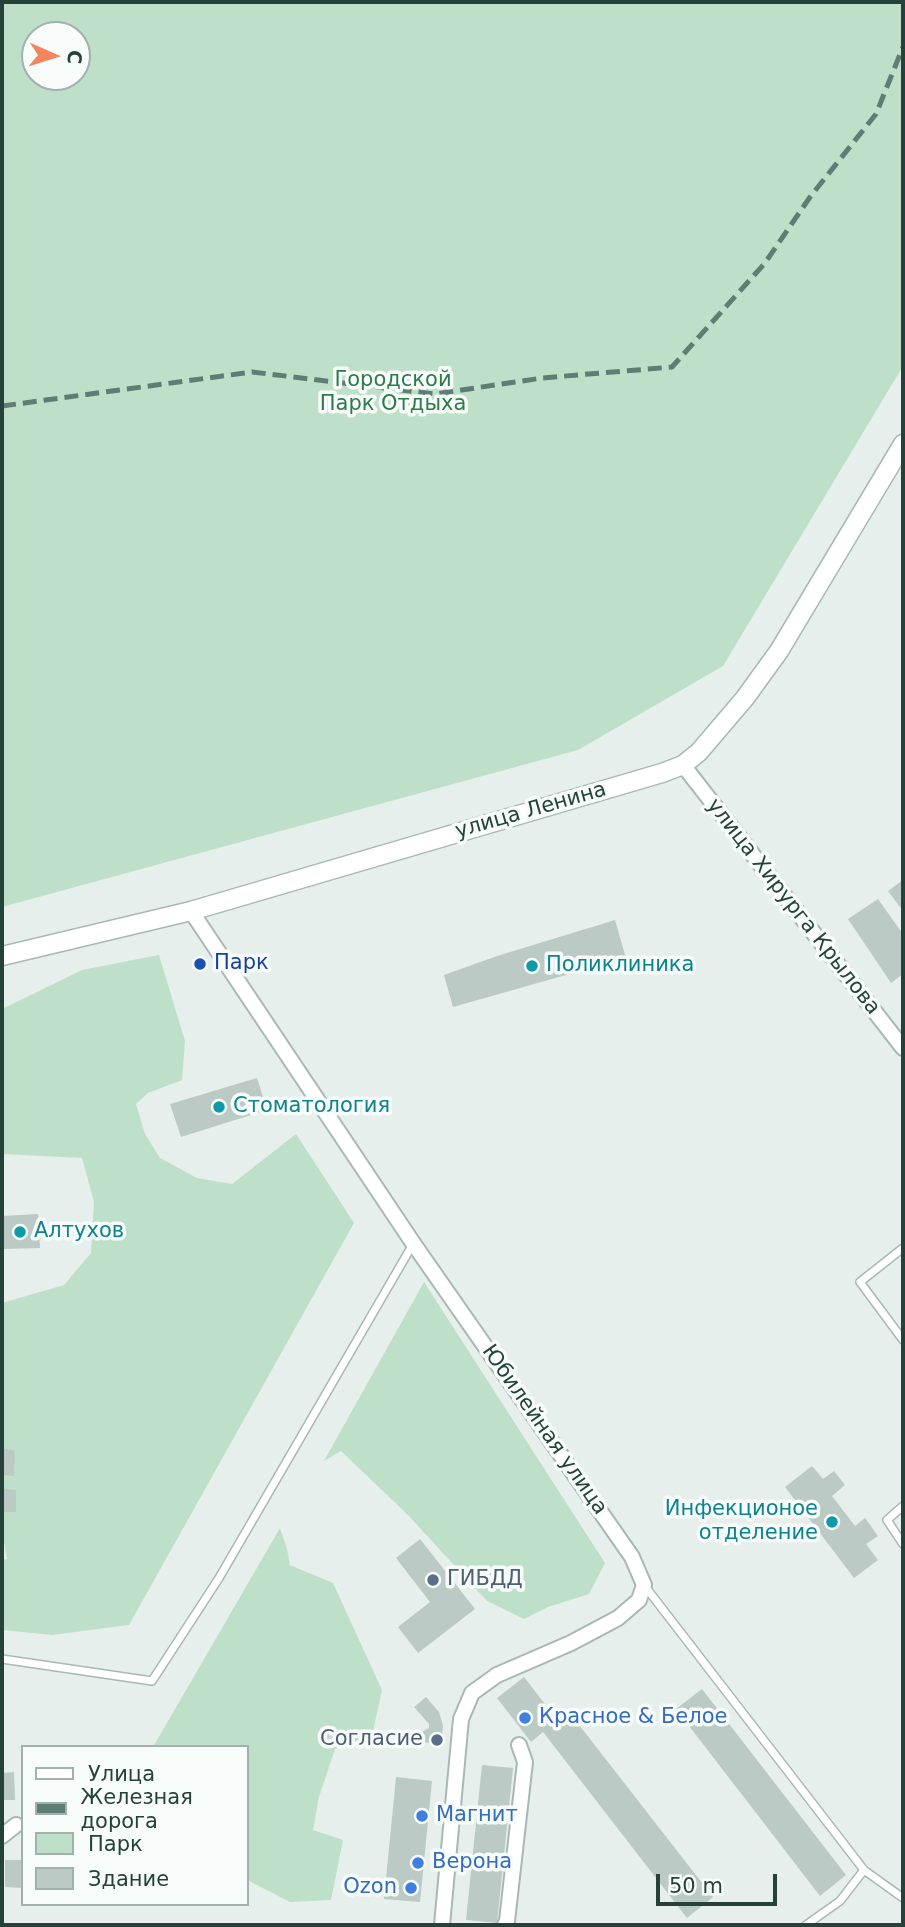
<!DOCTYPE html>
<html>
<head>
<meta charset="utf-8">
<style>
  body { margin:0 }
  #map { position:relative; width:905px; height:1927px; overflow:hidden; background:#e6efeb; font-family:"DejaVu Sans",sans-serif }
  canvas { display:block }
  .frame { position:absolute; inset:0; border:4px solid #24423a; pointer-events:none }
  .legend { position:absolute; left:21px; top:1745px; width:228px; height:161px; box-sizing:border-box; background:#f7fbf9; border:2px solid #a3b1ad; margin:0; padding:9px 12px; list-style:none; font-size:21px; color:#24423a }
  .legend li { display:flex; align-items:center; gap:14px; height:35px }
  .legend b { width:35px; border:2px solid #a3b1ad }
  .north { position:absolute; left:21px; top:21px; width:70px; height:70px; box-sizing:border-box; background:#f7fbf9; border:2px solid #a3b1ad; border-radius:50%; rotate:93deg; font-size:19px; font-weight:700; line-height:28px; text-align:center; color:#24423a }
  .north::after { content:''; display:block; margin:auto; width:24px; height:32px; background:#f4845f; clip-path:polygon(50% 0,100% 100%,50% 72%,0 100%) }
  .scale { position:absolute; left:656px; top:1874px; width:121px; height:32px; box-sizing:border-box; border:4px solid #24423a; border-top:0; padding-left:9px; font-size:21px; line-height:24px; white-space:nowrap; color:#24423a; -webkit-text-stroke:5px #f7fbf9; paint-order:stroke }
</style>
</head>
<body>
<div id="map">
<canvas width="905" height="1927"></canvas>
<div class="frame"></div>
<ul class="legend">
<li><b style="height:9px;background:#fff"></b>Улица</li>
<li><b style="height:9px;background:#5f7d75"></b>Железная дорога</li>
<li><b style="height:19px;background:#bfe0c8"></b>Парк</li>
<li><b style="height:19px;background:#bbcac4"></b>Здание</li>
</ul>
<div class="north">С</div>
<div class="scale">50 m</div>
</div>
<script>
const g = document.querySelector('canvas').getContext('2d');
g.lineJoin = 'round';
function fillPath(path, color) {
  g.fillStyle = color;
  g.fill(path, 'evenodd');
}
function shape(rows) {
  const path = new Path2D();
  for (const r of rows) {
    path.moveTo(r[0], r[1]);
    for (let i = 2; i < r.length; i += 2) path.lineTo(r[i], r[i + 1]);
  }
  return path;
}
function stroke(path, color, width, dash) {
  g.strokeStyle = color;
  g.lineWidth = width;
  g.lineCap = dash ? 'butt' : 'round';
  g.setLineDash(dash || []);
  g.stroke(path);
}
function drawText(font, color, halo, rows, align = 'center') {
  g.font = font + ' "DejaVu Sans",sans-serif';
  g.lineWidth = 7;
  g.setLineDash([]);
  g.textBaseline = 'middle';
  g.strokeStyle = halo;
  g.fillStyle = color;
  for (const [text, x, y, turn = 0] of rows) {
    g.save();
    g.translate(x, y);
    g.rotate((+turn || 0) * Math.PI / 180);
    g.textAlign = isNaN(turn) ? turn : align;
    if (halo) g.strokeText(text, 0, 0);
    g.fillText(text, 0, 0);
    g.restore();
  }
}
const green = shape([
  [2,2,903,2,903,366,723,666,578,750,2,907],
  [35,35,77,35,77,77,35,77],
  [159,955,185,1041,182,1080,148,1093,136,1104,145,1134,160,1158,197,1178,232,1184,296,1134,354,1223,129,1625,52,1635,2,1630,2,1560,7,1559,2,1533,2,1303,64,1285,91,1253,94,1202,82,1158,2,1154,2,1009,82,970],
  [424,1282,605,1563,589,1594,548,1607,524,1619,487,1601,408,1515,341,1451,324,1461],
  [280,1528,287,1549,290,1565,333,1583,382,1690,372,1736,335,1749,319,1797,313,1830,343,1840,331,1900,290,1902,247,1880,247,1747,153,1747]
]);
const building = shape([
  [903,880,903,911,888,891],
  [878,899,903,934,903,974,891,983,848,919],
  [615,920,626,958,453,1007,444,975,497,956],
  [257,1078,267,1110,181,1137,170,1104],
  [38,1214,40,1248,2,1249,2,1216],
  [2,1449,15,1450,14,1476,2,1475],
  [812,1466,823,1479,834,1471,845,1485,832,1496,855,1526,865,1518,878,1536,866,1544,878,1560,854,1578,785,1487],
  [2,1489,16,1490,16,1512,2,1512],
  [420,1539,475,1609,418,1653,398,1627,430,1602,396,1558],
  [524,1677,558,1721,569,1712,713,1897,687,1918,543,1732,531,1742,497,1698],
  [702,1689,846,1875,820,1896,676,1709],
  [426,1697,439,1712,443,1726,441,1744,422,1742,423,1731,429,1728,429,1724,414,1707],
  [482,1765,513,1768,497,1923,466,1920],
  [14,1772,15,1800,2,1800,2,1773],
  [396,1777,432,1781,420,1902,384,1899],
  [5,1860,23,1860,23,1888,5,1887]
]);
const service = shape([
  [903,1248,860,1282,903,1340],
  [903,1506,887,1520,903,1544],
  [644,1585,864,1870,840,1901,806,1925],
  [2,1659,152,1681,219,1578,413,1244],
  [864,1870,903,1898]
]);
const minor = shape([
  [683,765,903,1048],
  [191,911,413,1243,632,1557,644,1585,639,1600,618,1618,571,1643,497,1675,472,1693,461,1719,442,1925],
  [2,1836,16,1825],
  [505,1925,507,1921,525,1762,519,1745]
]);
const tertiary = shape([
  [2,956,191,911,662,773,683,765,699,752,745,698,779,651,903,444]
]);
const rail = shape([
  [2,406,252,372,435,394,542,378,672,367,765,263,810,197,876,114,903,47]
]);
const markers = [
  [200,964,7,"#1a4fb4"],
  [532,966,7,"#0f9aa8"],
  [219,1107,7,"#0f9aa8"],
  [20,1232,7,"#0f9aa8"],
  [832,1522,7,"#0f9aa8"],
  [433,1580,7,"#5c6f8a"],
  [525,1718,7,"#3f7fe0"],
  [437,1740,7,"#5c6f8a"],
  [422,1816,7,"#3f7fe0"],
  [418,1863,7,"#3f7fe0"],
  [411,1888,7,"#3f7fe0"]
];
const parkNames = [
  ["Городской",393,381],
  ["Парк Отдыха",393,405]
];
const streetNames = [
  ["улица Ленина",531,811,-16],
  ["улица Хирурга Крылова",793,907,52],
  ["Юбилейная улица",544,1430,55]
];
const transitNames = [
  ["Парк",214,964]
];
const cultureNames = [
  ["Поликлиника",546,966],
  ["Стоматология",233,1107],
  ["Алтухов",34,1232],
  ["Инфекционое",818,1510,"right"],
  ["отделение",818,1534,"right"]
];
const serviceNames = [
  ["ГИБДД",447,1580],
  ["Согласие",423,1740,"right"]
];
const shopNames = [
  ["Красное & Белое",539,1718],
  ["Магнит",436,1816],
  ["Верона",432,1863],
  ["Ozon",397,1888,"right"]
];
fillPath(green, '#bfe0c8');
fillPath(building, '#bbcac4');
stroke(service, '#a8b8b2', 10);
stroke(minor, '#a8b8b2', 18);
stroke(tertiary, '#a8b8b2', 21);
stroke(service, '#fff', 7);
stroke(minor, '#fff', 14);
stroke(tertiary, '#fff', 18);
stroke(rail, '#5f7d75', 5, [14, 7]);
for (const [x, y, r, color] of markers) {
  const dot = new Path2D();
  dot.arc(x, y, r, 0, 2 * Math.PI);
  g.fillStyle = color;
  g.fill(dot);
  stroke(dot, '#f7fbf9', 2.5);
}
drawText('21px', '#2d7a4b', '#f7fbf9', parkNames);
drawText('21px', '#24423a', '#f7fbf9', streetNames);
drawText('21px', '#164399', '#f7fbf9', transitNames, 'left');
drawText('21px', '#0d838f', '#f7fbf9', cultureNames, 'left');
drawText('21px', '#4e5e75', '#f7fbf9', serviceNames, 'left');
drawText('21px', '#366cbe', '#f7fbf9', shopNames, 'left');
</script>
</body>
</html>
